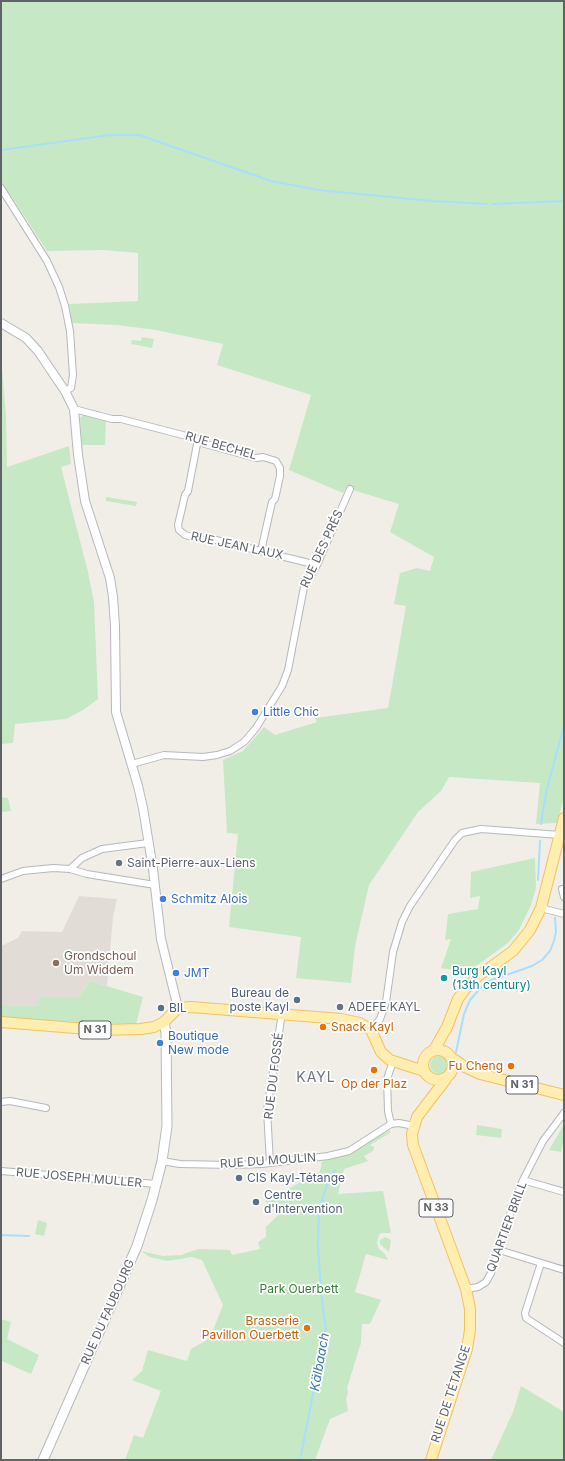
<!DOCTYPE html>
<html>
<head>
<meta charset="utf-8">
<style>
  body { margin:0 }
  #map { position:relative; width:565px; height:1461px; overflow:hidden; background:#f1eee8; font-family:Inter,sans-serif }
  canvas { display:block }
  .frame { position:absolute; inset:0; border:2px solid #5f6368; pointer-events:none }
</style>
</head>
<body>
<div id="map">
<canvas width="565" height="1461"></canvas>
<div class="frame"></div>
</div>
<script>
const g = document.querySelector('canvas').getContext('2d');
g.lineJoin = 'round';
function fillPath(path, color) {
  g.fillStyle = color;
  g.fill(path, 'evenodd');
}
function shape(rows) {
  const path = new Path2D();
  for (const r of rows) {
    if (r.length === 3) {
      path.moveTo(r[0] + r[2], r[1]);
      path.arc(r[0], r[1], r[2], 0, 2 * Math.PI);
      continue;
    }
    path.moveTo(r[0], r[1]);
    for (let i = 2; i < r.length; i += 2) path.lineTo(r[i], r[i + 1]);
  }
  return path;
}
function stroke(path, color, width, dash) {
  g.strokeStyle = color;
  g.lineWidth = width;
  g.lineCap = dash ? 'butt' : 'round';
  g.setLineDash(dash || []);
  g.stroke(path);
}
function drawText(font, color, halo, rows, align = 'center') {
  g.font = font + ' Inter,sans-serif';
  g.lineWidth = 3.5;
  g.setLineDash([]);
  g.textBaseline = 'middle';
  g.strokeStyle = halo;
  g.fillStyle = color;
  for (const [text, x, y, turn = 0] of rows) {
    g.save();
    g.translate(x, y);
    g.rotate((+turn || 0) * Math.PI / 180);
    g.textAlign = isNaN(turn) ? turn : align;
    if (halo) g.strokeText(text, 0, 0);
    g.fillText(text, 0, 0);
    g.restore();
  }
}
const education = shape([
  [79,896,117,899,113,917,107,986,90,981,79,997,39,998,38,1006,1,1005,1,946,18,938,22,931,62,932]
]);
const green = shape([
  [1,1,564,1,564,797,557,823,536,824,540,783,449,777,441,791,418,812,369,885,355,946,351,983,296,978,301,937,229,927,238,834,227,833,223,760,243,751,264,727,275,735,317,722,315,718,388,708,406,606,394,604,400,573,417,568,430,571,434,557,390,532,399,504,346,488,343,493,289,470,311,395,217,365,223,344,156,330,117,325,72,323,69,304,138,301,138,253,104,250,47,251,10,194,5,194,1,188],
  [142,337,154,339,152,348,131,344,132,340,141,341],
  [1,357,6,415,7,467,69,446,71,464,61,467,88,572,94,602,98,699,83,710,66,719,15,724,13,743,1,744],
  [83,415,106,421,105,445,82,445,80,418],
  [106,497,137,502,136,506,106,501],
  [1,797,8,798,11,811,1,812],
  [535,858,536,888,531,905,519,930,508,943,468,972,441,968,451,939,445,940,448,914,478,909,480,896,470,898,471,872],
  [90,981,143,997,136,1024,88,1023,1,1017,1,1005,38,1006,39,997,79,997],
  [439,1065,9],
  [564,1124,564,1138,561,1152,549,1150],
  [477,1125,502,1129,501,1138,476,1135],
  [390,1130,390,1133,370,1145,374,1147,373,1151,364,1156,368,1161,344,1169,338,1194,383,1191,391,1233,382,1233,379,1235,377,1243,379,1249,385,1254,388,1260,366,1254,355,1292,381,1300,370,1324,362,1324,361,1343,347,1388,348,1392,346,1399,348,1411,330,1419,315,1460,125,1460,134,1435,143,1438,161,1391,132,1380,142,1371,148,1350,187,1361,191,1349,210,1338,223,1305,202,1260,192,1257,167,1261,150,1257,141,1251,163,1256,181,1255,198,1249,230,1250,232,1255,260,1249,258,1242,266,1237,266,1227,278,1215,265,1201,320,1172,322,1161,348,1154],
  [38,1220,47,1223,44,1236,35,1234],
  [385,1237,391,1240,389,1252,380,1244,380,1240],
  [1,1319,11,1322,7,1339,39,1355,31,1374,2,1361,1,1363],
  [521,1386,564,1412,564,1460,491,1460,513,1412]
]);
const stream = shape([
  [1,150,110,135,139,135,271,181,318,190,432,201,487,204],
  [493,204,564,201],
  [541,824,546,793,564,725],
  [538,880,540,841],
  [456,1052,464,1014,470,1000,486,982,532,966,542,960,550,951,554,941,556,932,555,918],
  [1,1235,29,1236],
  [300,1460,316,1379,322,1361,321,1346,326,1330,321,1292,318,1245,319,1210,329,1179,335,1170]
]);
const minor = shape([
  [1,188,47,261,59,287,65,306,70,331,73,375,71,388,65,391],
  [74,409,112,419,121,419,198,439,205,444,256,458,263,457,276,461,280,468,280,476,275,499,272,502,261,551],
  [198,439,188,491,185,495,178,525,179,530,185,535,204,540,212,539,317,565],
  [132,764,164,755,203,757,217,755,230,751,244,742,256,728,282,686,288,670,304,587,317,565,350,489],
  [70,869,82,858,102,849,148,843],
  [1,879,23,871,53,868,70,869,87,874,155,885],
  [562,889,564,897],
  [541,908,564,914],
  [371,1030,380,1019,386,1002,393,952,402,922,410,906,455,840,462,833,481,829,560,835],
  [1,1102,10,1101,46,1108],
  [391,1124,388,1111,387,1079,393,1061],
  [162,1161,180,1164,233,1165,262,1164,328,1156,349,1151,391,1124,399,1123,414,1126],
  [270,1163,267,1110,282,1013],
  [1,1171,156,1184],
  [523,1180,564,1192],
  [499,1250,564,1270],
  [541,1263,525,1313,526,1318,564,1343],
  [466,1289,478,1287,486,1282,491,1273,513,1205,523,1180,543,1141,564,1113]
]);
const tertiary = shape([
  [1,323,26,338,38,351,65,391,74,409,78,455,85,501,110,578,113,597,115,626,116,712,138,786,143,808,153,869,161,939,178,1008]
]);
const secondary = shape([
  [43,1460,137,1246,152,1200,162,1161,167,1126,166,1033,164,1022]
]);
const primary = shape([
  [1,1022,100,1030,141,1029,154,1027,164,1022,178,1008,191,1007,341,1019,360,1023,371,1030,381,1052,390,1060,424,1071],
  [438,1065,15],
  [434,1050,447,1027,458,999,466,988,477,977,513,951,530,930,541,908,564,818],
  [452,1058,465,1067,480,1074,564,1095],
  [431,1460,467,1349,470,1330,470,1309,466,1289,413,1145,412,1134,417,1117,446,1079]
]);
const markers = [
  [255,712,4,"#3f7fe0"],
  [119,863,4,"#6b7280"],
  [163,899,4,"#3f7fe0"],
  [56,963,4,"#8d6e63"],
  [176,973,4,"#3f7fe0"],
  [444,978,4,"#0f9aa8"],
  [297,1000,4,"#5c6f8a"],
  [340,1007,4,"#6b7280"],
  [161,1008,4,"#5c6f8a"],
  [323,1027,4,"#e8710a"],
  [160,1043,4,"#3f7fe0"],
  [511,1066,4,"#e8710a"],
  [374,1070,4,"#e8710a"],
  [239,1178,4,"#5c6f8a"],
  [256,1202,4,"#5c6f8a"],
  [307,1328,4,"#e8710a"]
];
const shields = [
  [95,1030,32],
  [522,1085,32],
  [436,1208,34]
];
const shieldNames = [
  ["N 31",95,1030],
  ["N 31",522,1085],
  ["N 33",436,1208]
];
const streetNames = [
  ["RUE BECHEL",221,446,16],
  ["RUE JEAN LAUX",237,546,12],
  ["RUE DES PRÉS",322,549,-65],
  ["RUE DU FOSSÉ",274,1076,-83],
  ["RUE DU MOULIN",268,1161,-4],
  ["RUE JOSEPH MULLER",79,1178,5],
  ["QUARTIER BRILL",507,1227,-70],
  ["RUE DU FAUBOURG",108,1312,-66],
  ["RUE DE TÉTANGE",451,1394,-72]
];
const shopNames = [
  ["Little Chic",263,712],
  ["Schmitz Alois",171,899],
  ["JMT",184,973],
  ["Boutique",168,1036],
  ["New mode",168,1050]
];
const worshipNames = [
  ["Saint-Pierre-aux-Liens",127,863],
  ["ADEFE KAYL",348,1007]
];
const educationNames = [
  ["Grondschoul",64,956],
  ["Um Widdem",64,970]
];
const cultureNames = [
  ["Burg Kayl",452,971],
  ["(13th century)",452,985]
];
const serviceNames = [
  ["Bureau de",289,993,"right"],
  ["poste Kayl",289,1007,"right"],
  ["BIL",169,1008],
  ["CIS Kayl-Tétange",247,1178],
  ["Centre",264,1195],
  ["d'Intervention",264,1209]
];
const foodNames = [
  ["Snack Kayl",331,1027,"left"],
  ["Fu Cheng",503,1066],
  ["Op der Plaz",374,1084,"center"],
  ["Brasserie",299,1321],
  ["Pavillon Ouerbett",299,1335]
];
const parkNames = [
  ["Park Ouerbett",299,1289]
];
const waterNames = [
  ["Kälbaach",320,1362,-80]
];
const quarterNames = [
  ["KAYL",316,1078]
];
fillPath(education, '#e1ddd6');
fillPath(green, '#c7e8c5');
stroke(stream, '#aadeff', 2);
stroke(minor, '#b5b8bc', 8);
stroke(tertiary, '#b5b8bc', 10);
stroke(secondary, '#b6babf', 11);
stroke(primary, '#f3c15f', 12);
stroke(minor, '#fff', 6);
stroke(tertiary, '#fff', 8);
stroke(secondary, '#fff', 9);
stroke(primary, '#ffeeaf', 10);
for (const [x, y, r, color] of markers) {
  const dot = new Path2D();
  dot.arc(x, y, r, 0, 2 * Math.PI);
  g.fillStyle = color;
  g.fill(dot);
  stroke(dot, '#fff', 1.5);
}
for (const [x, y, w] of shields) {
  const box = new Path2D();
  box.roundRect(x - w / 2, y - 9, w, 18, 3);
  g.fillStyle = '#fff';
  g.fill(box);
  stroke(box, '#5f6368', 1);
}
drawText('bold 11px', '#5f6368', null, shieldNames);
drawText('12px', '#5f6368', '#fff', streetNames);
drawText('12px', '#366cbe', '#fff', shopNames, 'left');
drawText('12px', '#5b616d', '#fff', worshipNames, 'left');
drawText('12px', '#785e54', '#fff', educationNames, 'left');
drawText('12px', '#0d838f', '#fff', cultureNames, 'left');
drawText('12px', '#4e5e75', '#fff', serviceNames, 'left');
drawText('12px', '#c56008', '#fff', foodNames, 'right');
drawText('12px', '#348233', '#fff', parkNames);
drawText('italic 13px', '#417aab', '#fff', waterNames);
g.letterSpacing = '1px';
drawText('14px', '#70757a', '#fff', quarterNames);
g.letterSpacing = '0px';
</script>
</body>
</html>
